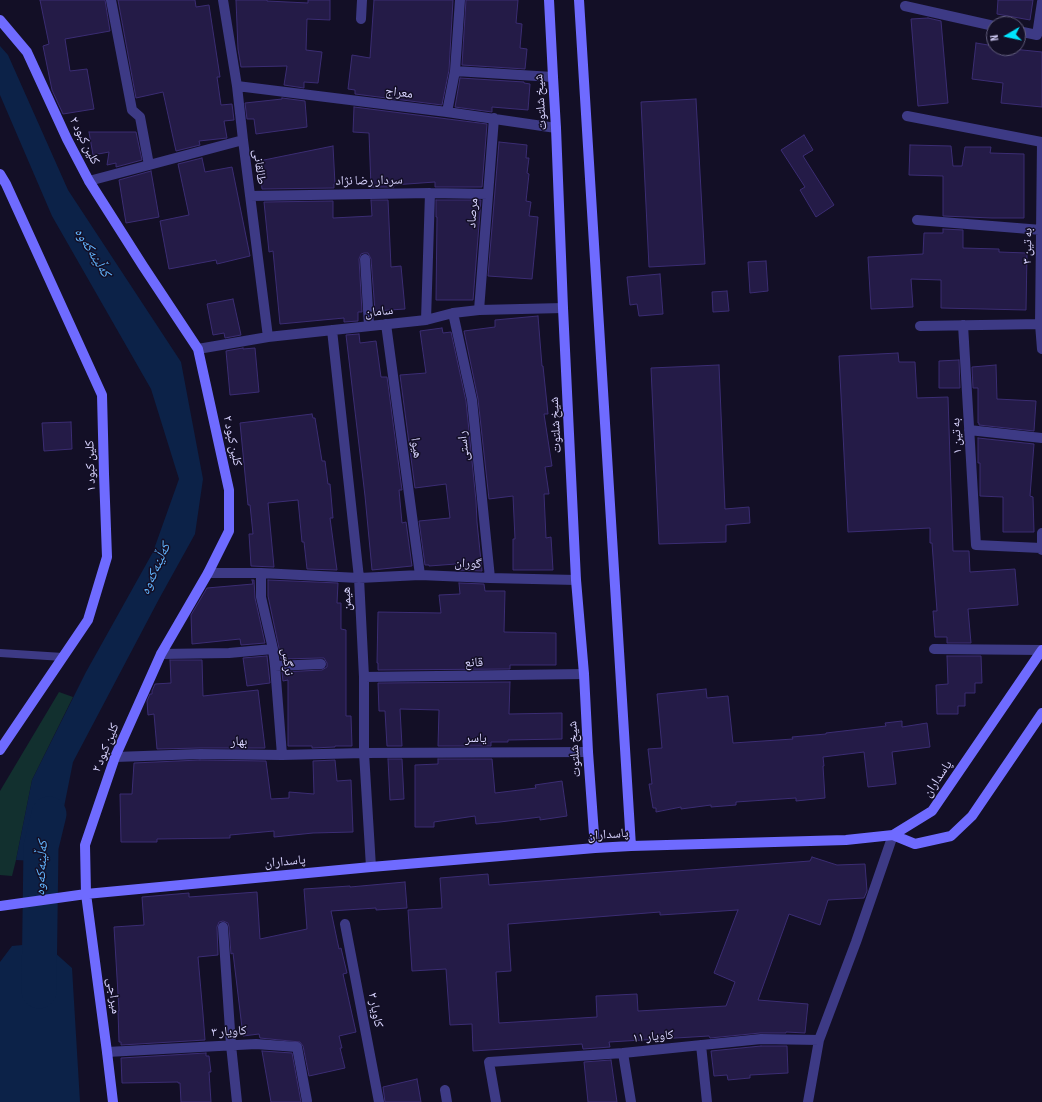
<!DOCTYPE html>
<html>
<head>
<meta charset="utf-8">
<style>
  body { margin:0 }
  #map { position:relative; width:1042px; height:1102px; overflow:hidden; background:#130f26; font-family:"Sofia Sans Condensed",sans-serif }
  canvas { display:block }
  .north { position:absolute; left:986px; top:16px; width:40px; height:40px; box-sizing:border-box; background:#130f26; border:1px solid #625e7d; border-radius:50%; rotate:261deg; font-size:11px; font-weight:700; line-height:16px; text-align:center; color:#d9d4ff }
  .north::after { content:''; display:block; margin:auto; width:14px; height:18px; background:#00e5ff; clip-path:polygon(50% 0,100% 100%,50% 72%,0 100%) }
</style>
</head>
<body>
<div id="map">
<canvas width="1042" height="1102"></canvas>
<div class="north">N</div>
</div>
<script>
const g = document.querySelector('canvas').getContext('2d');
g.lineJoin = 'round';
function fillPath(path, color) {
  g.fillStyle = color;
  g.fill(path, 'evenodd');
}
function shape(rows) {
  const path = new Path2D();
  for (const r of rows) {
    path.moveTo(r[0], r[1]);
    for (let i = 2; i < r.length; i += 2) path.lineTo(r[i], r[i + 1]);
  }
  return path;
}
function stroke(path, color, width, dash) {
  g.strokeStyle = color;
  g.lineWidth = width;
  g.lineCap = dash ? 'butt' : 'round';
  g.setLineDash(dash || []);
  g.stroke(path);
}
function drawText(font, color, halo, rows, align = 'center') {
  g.font = font + ' "Sofia Sans Condensed","Noto Naskh Arabic",sans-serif';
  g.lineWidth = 3;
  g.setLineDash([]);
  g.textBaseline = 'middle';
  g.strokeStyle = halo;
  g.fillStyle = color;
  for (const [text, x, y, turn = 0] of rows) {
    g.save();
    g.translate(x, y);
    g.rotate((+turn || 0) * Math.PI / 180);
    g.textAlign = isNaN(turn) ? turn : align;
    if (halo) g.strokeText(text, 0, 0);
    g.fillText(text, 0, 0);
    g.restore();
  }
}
const green = shape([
  [59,692,73,697,32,780,16,860,12,876,0,875,0,791]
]);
const water = shape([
  [0,46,8,55,68,190,181,362,203,479,195,534,159,599,73,762,53,862,16,860,32,780,86,672,153,552,179,479,151,389,52,216,0,95],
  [44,943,72,968,80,1102,0,1102,0,962,12,946]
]);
const river = shape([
  [39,991,41,847,49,814]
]);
const building = shape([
  [40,0,105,0,110,31,65,39,70,71,87,69,94,109,63,114,52,90,43,46,49,44,40,0],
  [118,0,195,0,196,7,209,5,220,77,217,77,221,105,232,104,234,120,224,121,227,138,199,141,200,145,176,151,163,92,136,98,118,0],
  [236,0,267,0,267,1,308,3,308,0,330,0,330,20,307,19,306,50,322,52,318,83,304,82,304,88,284,85,287,66,241,67,238,49,236,0],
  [374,0,453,0,449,70,442,105,355,94,355,90,348,89,352,55,370,58,374,0],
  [466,0,518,0,516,23,522,24,520,48,527,49,525,69,462,65,466,0],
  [998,0,1033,0,1030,20,997,14,998,0],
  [928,18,941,21,948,103,918,106,911,19,928,18],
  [976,43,994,46,994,48,1003,48,1042,52,1042,107,1001,103,1003,83,972,79,976,43],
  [460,78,524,82,524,83,530,84,528,110,492,107,492,112,455,107,460,78],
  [282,98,305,101,307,127,256,134,254,119,247,119,245,103,282,99,282,98],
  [696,99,705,264,649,267,641,102,696,99],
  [354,107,487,124,482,187,435,187,435,182,393,185,394,187,371,187,369,133,353,132,354,107],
  [89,132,136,132,142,160,116,167,116,163,107,165,109,152,93,155,89,132],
  [804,135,813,150,803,156,834,205,816,217,800,190,805,187,781,150,804,135],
  [499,142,527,145,526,158,529,158,527,173,529,174,526,201,531,202,529,216,538,217,532,279,488,276,499,142],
  [910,145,951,146,953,166,962,166,965,147,991,147,990,153,1024,154,1024,218,992,218,943,216,943,176,909,175,910,145],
  [333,146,335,184,334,184,334,188,262,189,259,161,333,146],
  [202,158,205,172,232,167,250,256,217,264,216,260,169,269,160,221,189,215,178,164,202,158],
  [151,171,159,217,126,223,119,180,151,171],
  [371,200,388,200,391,267,401,266,405,309,375,311,371,259,368,253,364,253,361,254,359,259,362,312,358,312,358,321,344,322,344,318,280,324,273,251,269,252,264,202,333,201,333,218,372,216,371,200],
  [436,200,481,200,473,300,436,300,437,217,436,217,436,200],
  [943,229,963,230,963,248,999,249,999,252,1027,253,1026,310,941,308,941,280,911,279,913,307,871,309,868,257,923,254,924,233,943,233,943,229],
  [766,261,768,291,750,293,748,262,766,261],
  [660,274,663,314,639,316,637,304,630,305,627,277,660,274],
  [727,291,729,311,713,312,712,292,727,291],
  [233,299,241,335,225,338,224,333,213,335,207,304,233,299],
  [538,316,542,366,543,366,548,414,544,414,552,466,545,467,549,494,544,494,546,538,551,537,553,570,513,570,513,539,515,539,513,496,489,499,478,399,464,331,495,327,495,320,538,316],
  [442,328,443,333,451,332,466,401,476,501,477,522,482,571,457,570,456,564,429,566,429,565,425,565,419,521,450,518,446,484,415,488,400,375,426,373,420,331,442,328],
  [359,334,360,343,376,341,381,377,387,377,402,490,399,490,402,523,406,522,412,566,372,570,365,496,346,335,359,334],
  [243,348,243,349,255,348,259,392,230,395,226,351,243,348],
  [898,353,899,362,915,362,917,398,948,397,953,551,969,551,970,572,1015,569,1018,605,968,609,971,643,947,643,947,637,935,637,933,611,937,611,932,543,930,543,930,528,848,532,839,356,898,353],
  [959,360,960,388,939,388,939,361,959,360],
  [719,365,725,509,749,507,750,523,726,525,726,542,659,544,651,368,719,365],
  [996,365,997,399,1036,401,1034,431,979,425,979,423,978,423,978,388,973,388,972,367,996,365],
  [312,414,313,418,315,418,322,461,325,461,328,484,330,484,333,518,330,518,337,570,307,569,304,542,302,542,298,500,268,503,274,567,251,566,249,534,253,534,250,505,248,505,240,423,312,414],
  [71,422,72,449,44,451,42,423,71,422],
  [978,438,1034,444,1030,496,1033,497,1034,532,1003,532,1003,497,980,496,980,463,978,463,978,438],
  [252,580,254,580,255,598,265,643,241,645,240,639,192,644,191,615,207,588,253,584,252,580],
  [268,580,338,583,337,603,341,603,341,629,346,630,346,716,351,716,352,746,335,746,335,747,312,748,312,746,288,746,288,680,283,681,282,672,322,670,327,667,327,663,324,658,321,658,281,659,279,648,268,596,268,580],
  [459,583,484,584,485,591,505,591,504,632,556,633,556,665,510,665,510,669,378,670,378,663,377,663,378,612,441,613,439,595,460,594,459,583],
  [267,656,270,683,247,686,243,658,267,656],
  [947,656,981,656,982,683,975,683,975,693,965,693,965,706,958,706,958,714,937,714,936,685,948,684,947,656],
  [170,660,202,660,203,696,258,690,265,748,200,748,157,749,154,714,148,715,147,701,150,694,152,694,152,691,155,684,171,683,170,660],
  [510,682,509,714,562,713,562,739,508,740,508,742,491,742,491,746,438,746,439,710,400,709,402,746,387,746,385,711,379,711,378,683,510,682],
  [706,689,707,698,728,696,733,743,793,739,792,737,826,734,826,733,886,726,885,723,902,721,902,727,927,723,930,747,892,752,896,784,868,787,864,752,823,757,824,766,823,766,825,798,796,801,796,798,736,802,736,805,711,807,711,805,681,809,681,807,656,812,656,808,653,808,649,784,652,784,648,749,662,748,657,694,706,689],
  [388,759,402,759,404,799,390,800,388,759],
  [438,759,492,759,495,793,536,788,535,785,562,781,567,816,540,820,540,817,500,822,476,824,475,816,434,822,434,827,415,827,415,765,438,764,438,759],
  [200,760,266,761,271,799,289,798,289,792,314,794,313,761,335,760,337,781,351,780,353,832,313,833,274,837,274,831,230,835,230,838,157,839,157,842,121,842,120,794,132,794,134,763,200,760],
  [812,857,837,865,865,864,867,891,864,898,828,900,820,925,789,914,758,1000,808,1004,805,1033,786,1032,786,1033,760,1033,710,1038,709,1036,609,1042,610,1047,583,1049,582,1044,473,1051,472,1024,450,1025,446,969,412,971,408,910,442,908,440,878,488,874,489,885,810,861,812,857],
  [738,910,714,973,735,982,726,1006,638,1011,637,994,596,996,597,1017,499,1023,496,972,511,971,508,924,660,912,660,915,738,910],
  [405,882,407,908,376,910,376,908,331,911,339,949,341,948,347,973,343,974,356,1032,339,1036,342,1048,340,1048,345,1068,309,1076,303,1046,300,1042,260,1038,259,1034,243,1036,233,953,231,954,229,927,228,923,223,921,219,922,217,927,218,955,198,957,203,1014,205,1040,121,1045,121,1042,119,1042,118,1011,119,1011,114,927,144,925,142,897,189,893,189,897,257,892,260,939,307,929,304,889,350,886,350,887,405,882],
  [761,1046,787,1046,788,1073,750,1075,750,1078,728,1080,727,1075,714,1076,711,1051,761,1046],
  [262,1051,292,1053,301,1102,271,1102,262,1051],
  [206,1053,206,1056,209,1056,211,1072,209,1072,211,1102,181,1102,180,1083,178,1083,178,1082,122,1083,121,1058,206,1053],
  [611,1060,617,1102,588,1102,584,1062,611,1060],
  [417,1079,421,1102,385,1102,383,1087,417,1079]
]);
const lane = shape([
  [0,653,63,657]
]);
const street = shape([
  [111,0,132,110,140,117,149,165],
  [223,0,237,86,243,140,268,337],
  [905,6,994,26],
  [361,19,362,0],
  [1018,31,1037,35,1042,2],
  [455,71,553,77],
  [237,86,447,112,556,128],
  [447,112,455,71,460,0],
  [907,116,1042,142],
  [1042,142,1040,324,1042,349],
  [89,181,243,140],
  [250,196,430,193,488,194],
  [917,220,1042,230],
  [365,259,369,326],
  [479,310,494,118],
  [453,313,472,400,490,578],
  [426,320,430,193],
  [386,324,420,575],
  [963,325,976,545,1041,548],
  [920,326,1042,324],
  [332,330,359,578,364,677,364,753,371,867],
  [198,349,268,337,426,320,453,313,479,310,563,308],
  [969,430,1042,438],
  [1042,533,1042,550],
  [208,573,261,573,359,578,420,575,490,578,576,580],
  [261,573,261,597,273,649,275,666,282,755],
  [934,649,1042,650],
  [161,654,229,653,273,649],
  [275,666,321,664],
  [364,677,584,674],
  [115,757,200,754,282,755,364,753,588,752],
  [345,924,379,1102],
  [223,927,231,1045,237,1102],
  [701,1045,707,1102],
  [107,1052,256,1044,297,1047,307,1101],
  [623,1053,631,1102],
  [445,1090,447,1102],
  [496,1102,489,1062,623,1053,761,1039,819,1040],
  [808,1102,819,1040,856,942,893,835]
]);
const secondary = shape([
  [549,0,553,77,556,128,563,308,576,580,584,674,588,752,595,848],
  [579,0,631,846],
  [0,20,27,52,67,139,89,181,143,266,198,349,229,490,229,531,208,573,161,654,115,757,85,845,86,894,107,1052,113,1102],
  [0,174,6,184,102,395,104,474,107,557,88,620,0,750],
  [893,835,915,844,951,836,972,816,1042,713],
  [0,906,86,894,371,867,595,848,631,846,846,840,893,835,932,811,1042,650]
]);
const streetNames = [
  ["معراج",399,93,7],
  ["شیخ شلتوت",541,102,-94],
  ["کلین کبود ۲",84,141,63],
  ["طالقانی",259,167,83],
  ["سردار رضا نژاد",369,181,-1],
  ["مرصاد",473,213,-86],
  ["به تین ۳",1028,246,-89],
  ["سامان",379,312,-6],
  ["شیخ شلتوت",556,425,-93],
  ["به تین ۱",957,436,-93],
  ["کلین کبود ۲",232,441,78],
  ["راستی",464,446,-96],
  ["هیوا",416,448,82],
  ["کلین کبود ۱",91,466,-92],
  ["گوران",468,564,3],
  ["هیمن",347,599,-93],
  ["نرگس",287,662,83],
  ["قانع",474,663,-1],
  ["یاسر",476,739],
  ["بهار",239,742],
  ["کلین کبود ۲",106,748,-68],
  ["شیخ شلتوت",575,749,-94],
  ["پاسداران",938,779,-56],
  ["پاسداران",608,835,-4],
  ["پاسداران",285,862,-5],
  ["میراجی",113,996,82],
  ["کاویار ۲",375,1010,79],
  ["کاویار ۳",229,1032,-3],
  ["کاویار ۱۱",653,1037,-5]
];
const waterNames = [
  ["کەڵینەکەوە",92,253,58],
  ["کەڵینەکەوە",156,569,-66],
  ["کەڵینەکەوە",42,868,-87]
];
fillPath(green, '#12302f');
fillPath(water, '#0c2248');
stroke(river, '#0c2248', 35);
fillPath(building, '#241b47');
stroke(building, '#3b2d73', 1);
stroke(lane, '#3d3a85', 8);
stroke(street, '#3d3a85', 10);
stroke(secondary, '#6f6bff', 10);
drawText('13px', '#d9d4ff', '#130f26', streetNames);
drawText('italic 14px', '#62b6ff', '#130f26', waterNames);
</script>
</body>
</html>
